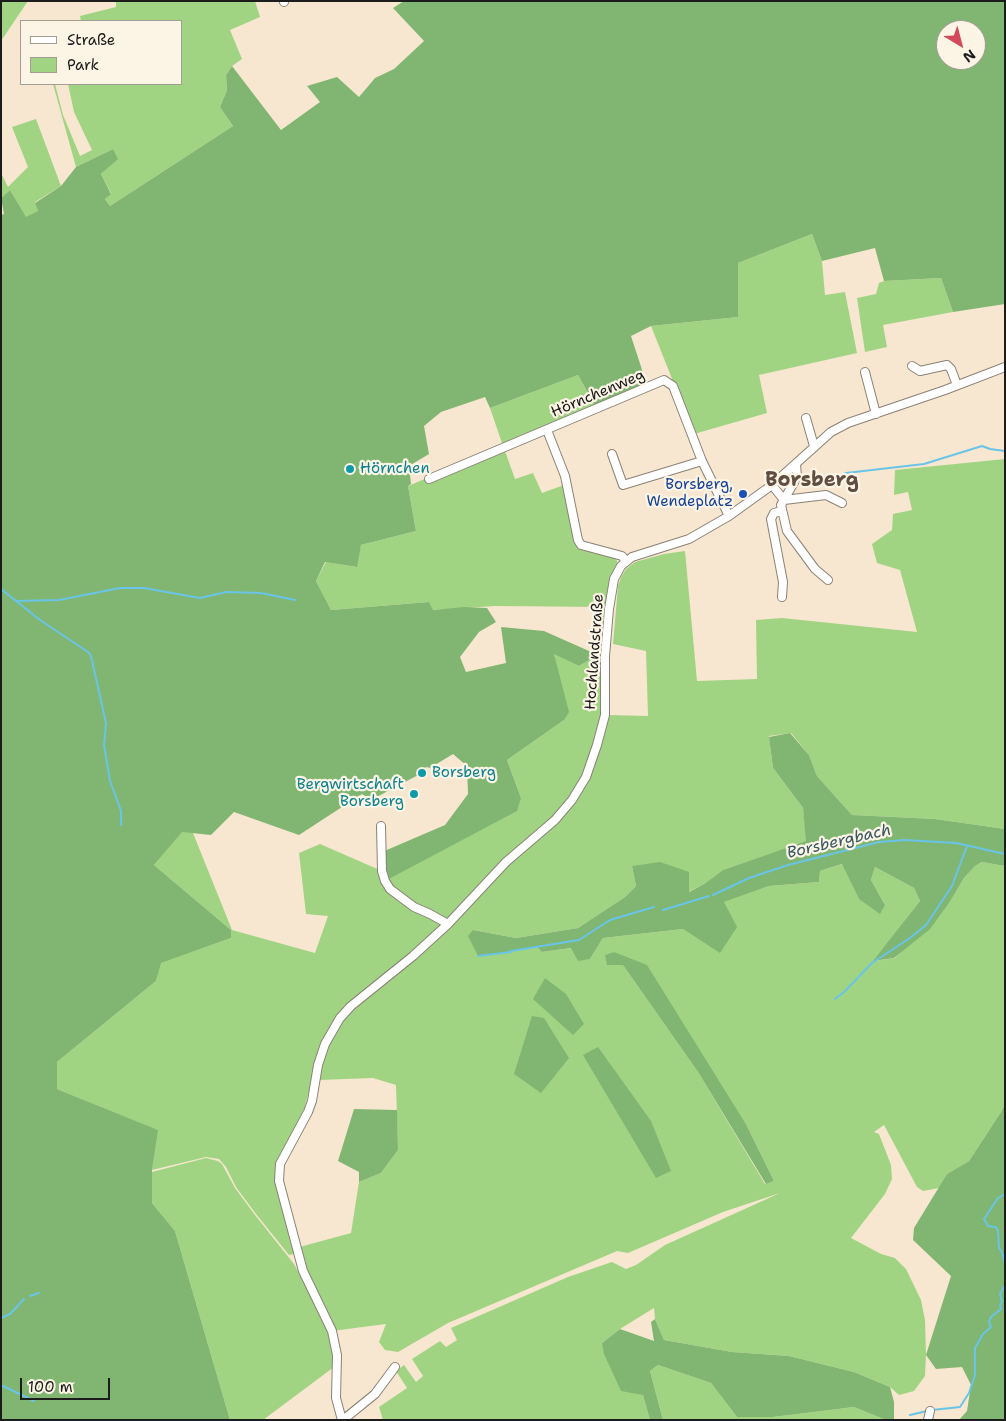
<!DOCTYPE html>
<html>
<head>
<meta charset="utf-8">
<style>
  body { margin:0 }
  #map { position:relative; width:1006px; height:1421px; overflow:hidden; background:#f8e7d0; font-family:"Shantell Sans",sans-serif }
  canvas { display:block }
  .frame { position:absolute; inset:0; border:2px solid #1c1c1c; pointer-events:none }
  .legend { position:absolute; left:20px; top:20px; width:162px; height:65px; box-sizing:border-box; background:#fcf5e5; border:1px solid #a29e95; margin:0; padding:6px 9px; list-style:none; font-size:15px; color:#1c1c1c }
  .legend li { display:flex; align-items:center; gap:10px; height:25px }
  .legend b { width:25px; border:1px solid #a29e95 }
  .north { position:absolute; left:936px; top:20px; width:50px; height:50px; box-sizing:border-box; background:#fcf5e5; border:1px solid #a29e95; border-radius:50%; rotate:143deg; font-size:14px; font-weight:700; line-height:20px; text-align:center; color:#1c1c1c }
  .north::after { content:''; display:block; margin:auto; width:18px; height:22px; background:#d1495b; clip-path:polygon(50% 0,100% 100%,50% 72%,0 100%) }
  .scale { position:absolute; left:20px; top:1378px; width:90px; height:22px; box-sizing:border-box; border:2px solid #1c1c1c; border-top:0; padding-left:6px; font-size:15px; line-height:18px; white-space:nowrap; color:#1c1c1c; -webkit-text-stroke:4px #fcf5e5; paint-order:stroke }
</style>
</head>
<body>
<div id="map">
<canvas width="1006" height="1421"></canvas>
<div class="frame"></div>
<ul class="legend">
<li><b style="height:6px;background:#fff"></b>Straße</li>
<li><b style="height:14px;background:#a0d483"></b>Park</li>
</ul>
<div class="north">N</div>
<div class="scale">100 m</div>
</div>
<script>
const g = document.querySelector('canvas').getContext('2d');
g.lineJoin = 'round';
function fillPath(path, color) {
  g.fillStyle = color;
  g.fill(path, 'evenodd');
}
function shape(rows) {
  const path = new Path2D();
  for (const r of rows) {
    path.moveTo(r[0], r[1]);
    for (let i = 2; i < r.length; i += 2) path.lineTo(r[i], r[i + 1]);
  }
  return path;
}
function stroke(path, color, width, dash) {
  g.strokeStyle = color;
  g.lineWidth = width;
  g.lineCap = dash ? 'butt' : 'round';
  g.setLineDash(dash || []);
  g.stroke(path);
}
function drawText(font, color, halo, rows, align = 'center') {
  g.font = font + ' "Shantell Sans",sans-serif';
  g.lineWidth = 4.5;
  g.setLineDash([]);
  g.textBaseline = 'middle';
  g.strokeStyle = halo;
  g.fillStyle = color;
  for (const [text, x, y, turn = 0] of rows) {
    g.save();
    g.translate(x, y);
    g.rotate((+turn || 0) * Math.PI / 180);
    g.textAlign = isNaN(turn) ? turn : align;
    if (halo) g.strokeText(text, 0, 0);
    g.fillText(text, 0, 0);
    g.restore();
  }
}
const green = shape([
  [1,1,28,1,1,41],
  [116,1,255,1,260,17,230,30,242,59,232,66,226,75,227,90,220,107,233,126,110,206,105,199,111,193,101,174,117,159,113,149,76,167,53,84,55,84,63,115,80,156,92,150,74,112,68,84,181,84,181,21,81,21,80,16,116,7],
  [36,119,61,186,35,202,38,211,26,218,10,190,1,198,1,173,8,187,28,167,12,127],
  [812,234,822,261,825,295,845,292,857,353,759,375,767,413,694,434,651,326,738,317,738,263],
  [941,278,953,312,883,325,887,347,865,352,857,298,876,294,879,283,884,281],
  [578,375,596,407,505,451,515,479,533,473,542,493,564,485,578,544,615,556,618,564,606,607,495,606,432,610,429,602,331,610,316,581,326,562,356,567,361,545,416,531,408,486,503,446,490,408],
  [1005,459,1005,829,935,819,852,815,817,776,809,755,791,733,769,736,773,768,803,808,807,841,723,870,704,884,688,892,632,866,636,886,625,897,578,928,516,938,473,930,511,951,537,947,542,952,572,948,590,959,603,938,683,929,720,952,723,902,769,886,819,882,820,871,843,864,859,899,885,905,871,880,875,867,914,888,920,901,874,961,895,958,951,900,964,878,975,866,982,862,1005,866,1005,1104,1001,1112,969,1161,947,1174,939,1188,923,1191,917,1187,884,1125,874,1132,879,1134,891,1165,892,1179,885,1194,851,1238,881,1254,895,1258,906,1269,921,1300,925,1320,926,1355,925,1376,914,1391,899,1395,890,1387,854,1372,789,1356,732,1352,664,1340,655,1319,654,1308,620,1329,602,1343,643,1395,650,1420,383,1420,379,1407,407,1388,396,1371,404,1365,416,1382,423,1376,412,1359,440,1341,446,1347,457,1340,451,1328,568,1277,612,1262,626,1269,636,1265,665,1245,780,1193,723,1212,628,1253,617,1251,448,1323,398,1352,385,1350,379,1342,386,1324,332,1331,296,1248,351,1233,359,1182,381,1173,398,1150,396,1085,373,1078,319,1080,322,1064,331,1038,343,1019,353,1009,413,961,451,925,514,859,556,822,576,802,588,782,596,762,607,715,648,716,646,651,613,644,618,586,621,577,626,569,635,562,664,554,685,551,697,681,757,679,756,620,782,618,917,632,900,570,877,563,872,544,892,530,893,514,912,510,908,492,894,495,895,470],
  [623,965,747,1126,774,1181,765,1184,698,1072],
  [554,653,579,666,598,655,602,655,601,715,595,745,583,776,570,798,553,817,441,927,388,974,341,1011,328,1033,314,1073,304,1109,276,1167,294,1254,289,1255,256,1214,236,1187,226,1167,219,1159,206,1157,152,1170,157,1130,57,1089,57,1062,156,981,160,963,231,938,231,930,154,865,182,831,193,833,232,930,315,953,328,916,306,914,299,853,320,844,382,871,521,798,507,760,564,720],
  [206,1158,218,1161,222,1164,235,1188,255,1215,294,1264,330,1331,334,1356,334,1367,263,1420,230,1420,175,1231,152,1203,152,1172],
  [658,1365,711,1383,737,1417,773,1417,854,1407,886,1420,663,1420,650,1371]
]);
const forest = shape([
  [404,1,1005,1,1005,304,953,312,941,278,884,281,875,248,822,261,812,234,738,263,738,317,651,326,631,336,647,385,596,407,578,375,490,408,485,397,441,412,424,426,429,454,409,466,411,484,408,486,416,531,361,545,357,567,325,562,316,581,331,610,429,602,433,610,464,607,487,608,496,622,479,632,460,657,466,672,506,663,501,627,544,631,598,655,579,666,554,654,569,712,564,720,507,760,521,798,517,811,385,881,382,852,445,825,468,794,467,766,453,754,430,768,427,767,421,769,420,774,371,800,362,794,299,835,234,812,211,835,182,832,154,865,231,930,231,938,161,963,156,981,57,1062,57,1089,158,1130,152,1170,152,1203,175,1231,230,1420,1,1420,1,215,4,214,1,198,10,190,26,217,38,211,35,203,61,186,76,167,113,149,118,159,101,174,111,194,105,199,110,206,233,126,220,107,227,90,226,75,232,66,281,130,320,102,307,86,337,77,359,97,375,78,394,69,424,41,393,8],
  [946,30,976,30,976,60,946,60],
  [790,733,809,755,817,776,852,815,935,819,1005,829,1005,866,982,862,975,866,964,878,951,900,930,929,894,958,873,961,920,901,914,888,875,867,871,880,885,905,880,914,859,899,842,864,820,871,819,882,769,886,724,902,737,927,720,953,683,929,603,938,590,959,578,961,571,948,542,952,537,947,478,956,468,936,473,930,516,938,578,928,625,897,636,886,632,866,660,862,689,872,689,892,704,884,723,870,806,841,803,808,773,768,769,737],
  [614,952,647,965,747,1126,774,1181,766,1184,698,1072,623,965,607,965,605,955],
  [545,978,566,994,584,1024,573,1035,533,999],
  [532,1016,544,1018,569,1058,541,1093,514,1074],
  [598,1047,651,1121,671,1171,656,1178,583,1055],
  [1005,1104,1005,1420,959,1420,967,1411,971,1385,962,1367,936,1369,926,1355,951,1276,913,1240,914,1228,947,1174,969,1161,1001,1112],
  [354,1109,397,1110,398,1150,381,1173,359,1182,359,1172,338,1161],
  [655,1319,664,1340,732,1352,789,1356,854,1372,890,1387,894,1402,894,1420,886,1420,854,1407,773,1417,737,1417,711,1383,658,1365,650,1371,663,1420,650,1420,643,1395,621,1391,604,1354,602,1343,620,1329,654,1341,651,1322]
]);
const stream = shape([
  [825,481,835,479,846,473,924,464,982,446,990,449,1005,451],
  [1,589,40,620,88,652,91,656,106,723,104,745,110,781,121,811,121,825],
  [16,601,59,600,120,588,144,588,200,598,226,592,261,593,295,600],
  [713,895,749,878,788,865,879,842,905,840,956,843,1005,854],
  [663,910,709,896],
  [511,951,579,940,610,920,654,907],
  [478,956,511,952],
  [835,999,844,992,872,963,910,938,926,925,952,886,967,846],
  [1005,1194,998,1198,984,1219,988,1226,996,1227,998,1231,999,1248,1002,1252,1005,1264],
  [30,1296,39,1293],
  [1,1318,10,1314,24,1299],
  [1,1385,34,1401],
  [932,1410,960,1407,969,1393,975,1375,975,1348,983,1334,991,1327,989,1322,991,1317,1001,1309,1000,1305,1002,1302,1000,1294,1005,1285],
  [910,1415,927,1411]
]);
const minor = shape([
  [284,1,284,2],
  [912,366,920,371,947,365,951,369,957,385],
  [865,372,876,414],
  [806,418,814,446],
  [547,430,565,476,578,540,581,545,622,556,626,561],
  [612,454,623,485,702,461],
  [796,464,797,477,781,505,787,531,815,569,828,580],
  [429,479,664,380,673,386,702,461,729,516],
  [772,485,784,500],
  [784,500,826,495,842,503],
  [782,511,774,513,771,519,783,582,782,597],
  [381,826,382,871,385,881,390,889,414,907,430,914,448,924],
  [342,1420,336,1398,337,1355,332,1331,303,1271,279,1181,280,1164,308,1112,312,1101,318,1065,325,1044,340,1018,351,1006,413,956,448,924,506,862,555,820,572,800,586,777,597,745,605,715,605,656,609,609,614,579,621,566,632,557,689,539,729,516,772,485,831,432,848,423,945,390,1005,367],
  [343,1420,375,1394,395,1367],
  [928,1420,930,1411]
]);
const markers = [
  [350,469,5,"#0f9aa8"],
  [743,494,5,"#1a4fb4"],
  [422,773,5,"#0f9aa8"],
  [414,794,5,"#0f9aa8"]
];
const streetNames = [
  ["Hörnchenweg",598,394,-23],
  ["Hochlandstraße",595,652,-86]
];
const cultureNames = [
  ["Hörnchen",360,469],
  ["Borsberg",432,773],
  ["Bergwirtschaft",404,785,"right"],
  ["Borsberg",404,802,"right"]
];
const transitNames = [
  ["Borsberg,",733,485],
  ["Wendeplatz",733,502]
];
const waterNames = [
  ["Borsbergbach",839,842,-13]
];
const districtNames = [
  ["Borsberg",812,481]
];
fillPath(green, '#a0d483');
fillPath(forest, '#80b671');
stroke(stream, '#69c4e7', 2);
stroke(minor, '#8a8276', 10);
stroke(minor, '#fff', 8);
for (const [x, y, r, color] of markers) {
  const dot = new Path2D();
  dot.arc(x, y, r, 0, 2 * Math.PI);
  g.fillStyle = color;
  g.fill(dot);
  stroke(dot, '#fcf5e5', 2);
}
drawText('15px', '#1c1c1c', '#fcf5e5', streetNames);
drawText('15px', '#0d838f', '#fcf5e5', cultureNames, 'left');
drawText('15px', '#164399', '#fcf5e5', transitNames, 'right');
drawText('italic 16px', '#375763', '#fcf5e5', waterNames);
drawText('bold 20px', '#614e43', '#fcf5e5', districtNames);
</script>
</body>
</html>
